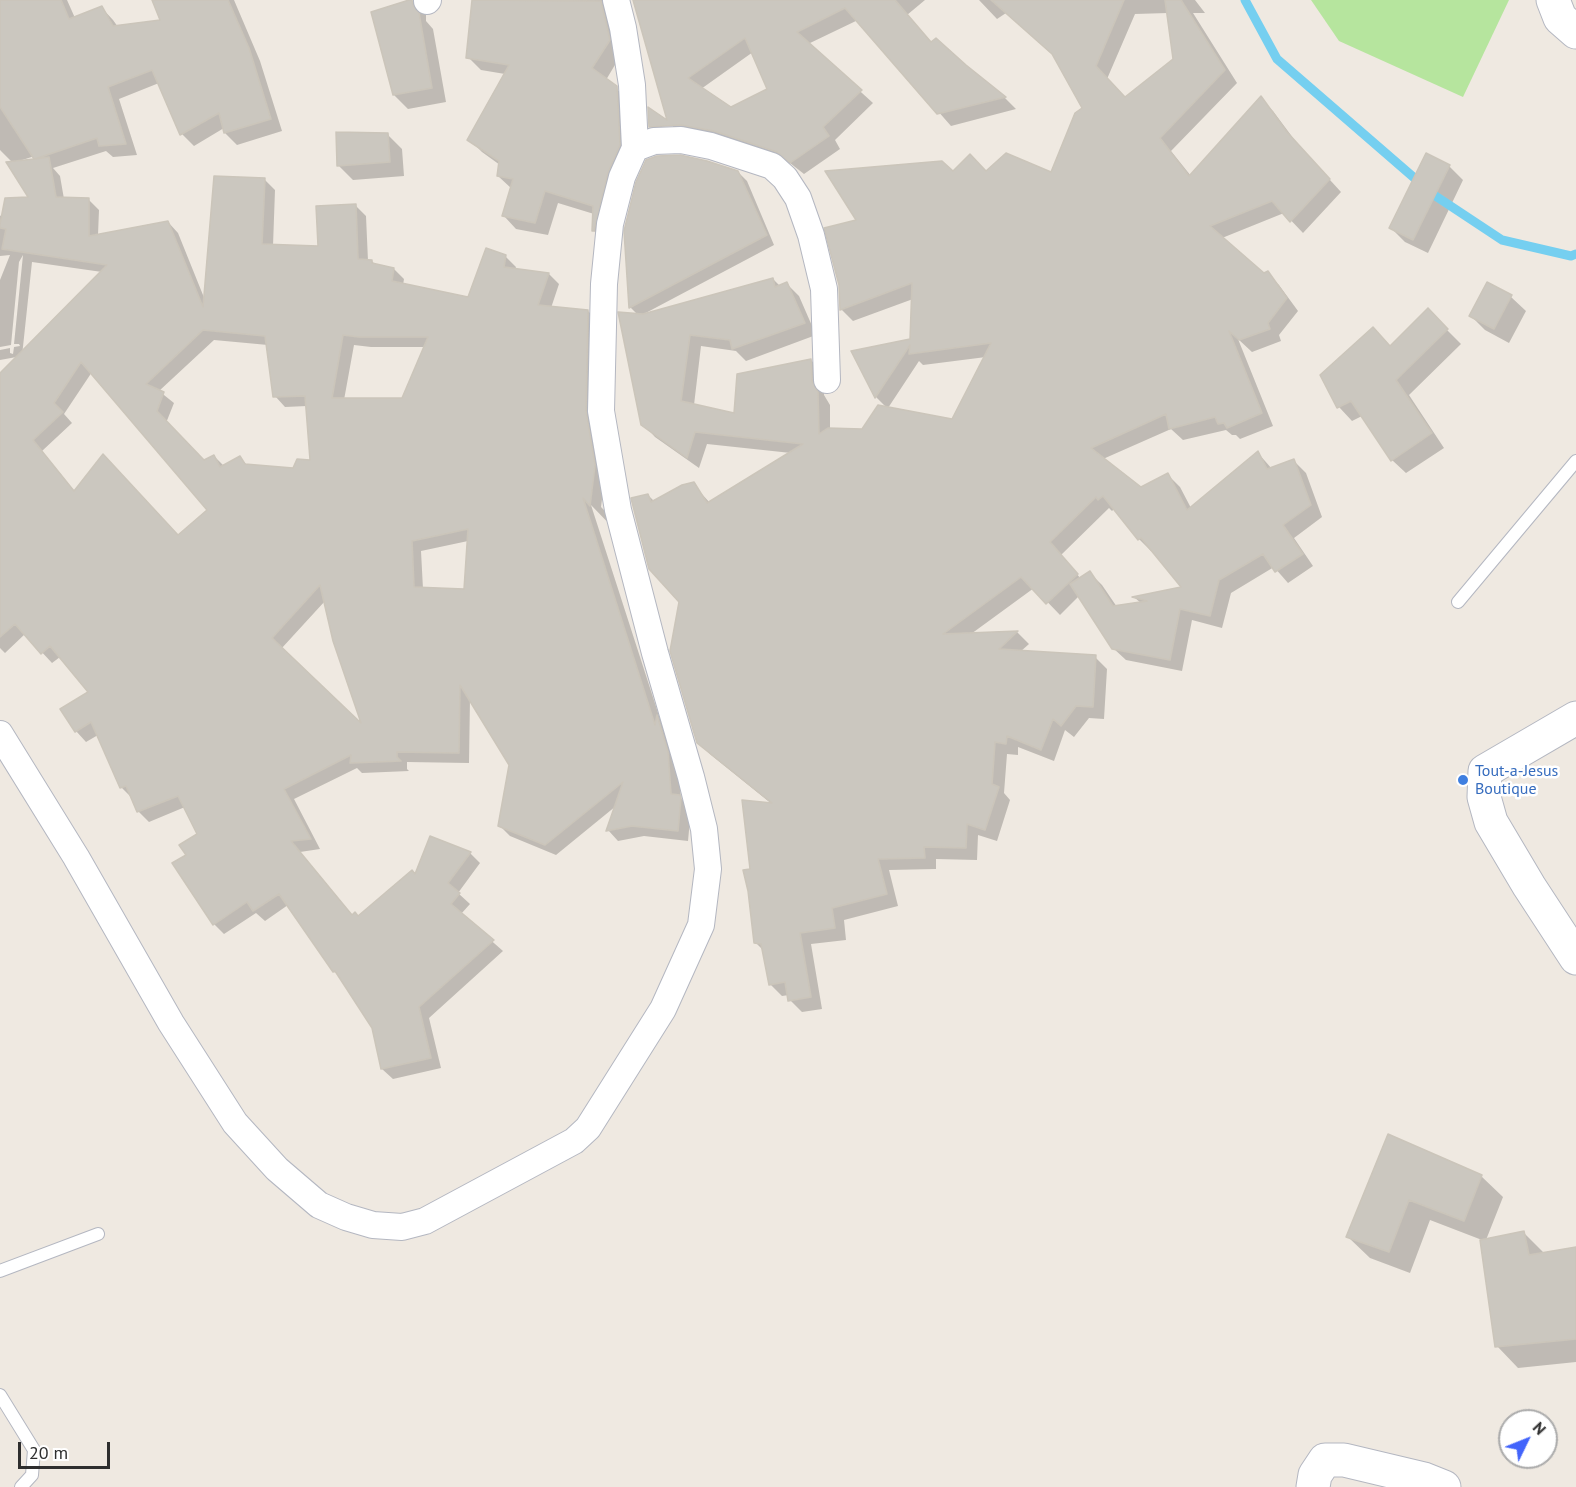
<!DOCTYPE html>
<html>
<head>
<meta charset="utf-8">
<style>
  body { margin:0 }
  #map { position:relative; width:1576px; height:1487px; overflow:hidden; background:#efe9e1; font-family:"PT Sans",sans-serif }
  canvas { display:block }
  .north { position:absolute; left:1498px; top:1409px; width:60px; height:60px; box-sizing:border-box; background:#fff; border:2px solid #ababab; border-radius:50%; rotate:47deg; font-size:16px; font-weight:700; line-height:24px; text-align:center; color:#2e2e2e }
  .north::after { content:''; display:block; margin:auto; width:21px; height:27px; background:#4264fb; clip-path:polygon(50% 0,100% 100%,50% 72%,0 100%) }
  .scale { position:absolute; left:18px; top:1442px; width:92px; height:27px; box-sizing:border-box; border:3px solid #2e2e2e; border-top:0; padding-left:8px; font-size:18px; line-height:21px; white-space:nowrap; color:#2e2e2e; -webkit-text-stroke:4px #fff; paint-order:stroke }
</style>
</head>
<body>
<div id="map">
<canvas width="1576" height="1487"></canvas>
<div class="north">N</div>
<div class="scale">20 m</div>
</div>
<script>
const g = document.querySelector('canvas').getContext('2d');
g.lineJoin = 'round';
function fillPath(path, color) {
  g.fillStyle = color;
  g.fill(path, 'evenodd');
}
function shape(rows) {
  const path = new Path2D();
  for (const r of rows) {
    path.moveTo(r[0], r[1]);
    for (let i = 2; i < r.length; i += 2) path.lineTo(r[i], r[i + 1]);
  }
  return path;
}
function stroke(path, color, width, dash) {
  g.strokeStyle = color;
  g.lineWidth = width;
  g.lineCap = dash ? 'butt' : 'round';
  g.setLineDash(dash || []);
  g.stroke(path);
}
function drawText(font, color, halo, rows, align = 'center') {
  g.font = font + ' "PT Sans",sans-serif';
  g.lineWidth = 5;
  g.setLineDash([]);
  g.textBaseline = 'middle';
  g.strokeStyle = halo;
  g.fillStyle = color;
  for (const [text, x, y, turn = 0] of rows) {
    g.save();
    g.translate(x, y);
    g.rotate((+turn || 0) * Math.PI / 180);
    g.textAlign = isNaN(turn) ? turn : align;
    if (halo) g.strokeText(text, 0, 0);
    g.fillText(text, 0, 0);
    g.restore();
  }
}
const green = shape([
  [1311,0,1509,0,1463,97,1339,41]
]);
const shadow = shape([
  [0,0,67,0,75,18,101,7,113,20,118,27,162,21,153,0,234,0,260,61,282,131,237,145,225,133,224,128,194,146,182,134,159,83,119,99,137,155,113,157,106,151,53,168,60,176,64,199,88,199,99,210,98,235,168,222,178,233,205,300,265,180,275,190,273,246,319,248,356,206,366,216,368,261,372,261,376,266,394,269,404,279,403,285,468,298,505,256,516,267,515,270,549,274,559,284,551,308,588,311,598,321,605,476,601,507,616,522,619,534,591,505,660,719,667,727,678,763,681,798,691,809,688,841,644,836,618,841,608,830,616,806,556,855,510,836,500,826,510,765,470,698,469,763,407,762,407,769,409,771,362,773,357,768,294,799,320,849,300,852,353,916,359,917,416,876,470,853,480,863,458,893,470,904,461,914,503,951,429,1018,441,1068,393,1079,382,1069,373,1027,340,977,288,905,265,921,256,913,224,934,214,924,188,855,198,835,185,807,149,822,138,811,133,799,122,788,98,735,86,742,76,731,62,709,90,692,60,657,52,663,25,634,5,653,0,648,0,394,102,272,32,262,22,356,0,360,0,350,10,348,10,353,13,354,14,347,20,346,19,344,14,344,23,255,19,262,11,345,0,347,0,280,10,255,0,256,0,216,31,199,19,179,51,165,41,154,13,163,0,150],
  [214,340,268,345,275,396,285,407,307,406,312,462,294,469,248,466,240,458,224,466,214,456,204,462,166,423,174,403,159,391],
  [354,345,371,347,426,347,403,399,344,400],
  [92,372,209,510,178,537,75,492,42,451,72,423,64,414],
  [468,541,465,590,423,589,421,551],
  [325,601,364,728,281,649],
  [473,0,604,0,622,53,606,80,629,100,632,159,606,243,593,230,594,214,558,203,548,235,516,229,504,216,512,189,498,176,500,165,482,152,469,139,505,74,481,70,468,57],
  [635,0,719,0,722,4,729,0,802,0,805,3,810,0,925,0,907,15,932,43,936,40,965,66,1005,98,1016,109,951,126,858,20,808,44,873,103,835,140,840,149,804,174,790,163,728,143,694,137,663,138,650,126,650,110,670,124],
  [753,52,769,90,730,109,701,89],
  [673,124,673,127,660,128,660,125],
  [979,0,1195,0,1205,13,1193,13,1237,83,1171,151,1191,176,1261,99,1273,111,1299,146,1341,192,1303,233,1284,213,1222,238,1264,275,1267,273,1279,285,1298,311,1279,335,1281,341,1252,352,1238,339,1273,426,1240,439,1236,435,1232,435,1226,430,1183,440,1171,429,1103,459,1141,489,1168,475,1180,487,1191,508,1258,453,1272,469,1294,461,1306,473,1322,517,1294,538,1313,566,1288,583,1274,567,1231,593,1222,628,1192,620,1182,671,1126,660,1113,648,1079,596,1060,615,1034,588,971,634,1017,632,1029,644,1020,652,1095,657,1107,669,1104,719,1089,718,1074,737,1065,730,1054,761,1018,747,1018,755,1007,754,1004,793,1010,800,997,841,978,835,977,860,936,859,936,869,889,870,898,906,844,920,846,940,811,944,822,1009,802,1012,790,1000,789,995,782,996,770,984,764,951,755,942,752,870,773,805,711,755,698,742,681,602,648,495,655,502,693,484,710,503,791,453,707,444,699,468,655,437,643,424,638,315,630,307,738,172,747,181,774,245,640,316,773,279,780,286,787,284,799,296,816,335,746,361,736,351,701,346,694,405,736,414,811,360,823,373,824,395,830,405,830,430,862,430,887,408,876,397,853,352,911,340,913,299,853,321,841,309,858,221,953,173,1052,174,1084,109,1054,56,1006,13,997,19],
  [1168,13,1174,60,1126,99,1107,79,1135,14],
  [986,357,953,421,888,408,919,361,923,365],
  [1109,508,1112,511,1115,508,1139,539,1151,551,1153,550,1184,588,1135,598,1141,603,1117,607,1102,585,1090,573,1081,579,1061,555],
  [412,1,426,15,426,21,433,29,446,102,408,109,394,95],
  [387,134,402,149,404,176,353,180,339,166],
  [1449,166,1463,180,1428,253,1405,242,1391,228],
  [1488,284,1511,297,1526,311,1509,343,1485,330,1471,316],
  [1428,311,1461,344,1409,395,1444,448,1406,473,1392,460,1362,416,1352,421,1339,407,1322,375,1391,347],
  [1389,1136,1481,1176,1503,1197,1486,1240,1524,1233,1545,1254,1576,1249,1576,1362,1518,1368,1497,1346,1482,1240,1430,1220,1410,1273,1370,1258,1348,1237]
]);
const stream = shape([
  [1245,0,1277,59,1434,195,1502,240,1571,256,1576,254]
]);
const building = shape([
  [0,0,61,0,69,19,102,6,113,26,160,20,152,0,228,0,249,48,271,119,224,133,219,113,180,135,152,70,108,87,126,144,99,146,97,138,35,159,49,157,56,197,89,198,89,236,168,221,203,307,214,176,265,178,262,244,318,246,316,206,356,204,358,259,372,260,372,263,394,268,392,281,468,297,486,248,506,255,504,267,549,273,538,305,588,310,586,411,595,465,590,506,583,498,655,725,657,715,668,752,671,794,680,795,681,797,678,831,632,826,606,831,623,782,545,845,498,826,509,765,460,685,459,753,397,752,397,757,401,761,350,763,351,755,284,789,311,839,291,841,352,915,355,912,358,916,412,870,415,874,430,836,471,852,448,883,460,893,451,904,494,940,419,1007,431,1058,381,1069,372,1028,335,971,333,972,279,894,253,911,247,902,213,925,172,863,186,855,179,845,197,834,178,796,137,812,126,786,120,788,91,722,75,732,60,709,88,692,50,646,41,654,15,624,0,637,0,373,107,265,2,249,6,229,0,228,0,224,5,198,28,197,6,162,34,159,0,107,0,0],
  [203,330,265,336,273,397,305,396,310,460,297,459,293,468,245,464,240,456,220,467,214,455,204,460,157,411,164,392,146,384,203,330],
  [343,335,359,337,428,337,402,398,332,398,343,335],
  [81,362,207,510,178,535,103,454,74,491,33,440,63,412,54,403,81,362],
  [468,529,464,589,414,587,412,541,468,529],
  [320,585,333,641,361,723,272,638,320,585],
  [409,0,412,0,413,5,419,13,432,88,393,95,371,12,409,0],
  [472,0,601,1,610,40,592,68,617,86,620,145,608,173,594,231,592,231,593,206,545,191,535,223,502,216,513,179,497,176,499,161,467,140,509,65,466,58,472,0],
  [633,0,895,0,931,42,936,38,966,65,1006,97,937,114,845,8,797,32,862,90,823,127,829,136,790,163,777,152,714,131,681,125,649,127,648,107,667,120,633,0],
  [745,38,767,89,731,107,688,78,745,38],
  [991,0,1124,0,1096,66,1125,97,1173,59,1165,0,1181,0,1225,70,1160,138,1189,176,1261,96,1287,132,1330,179,1290,222,1272,201,1210,226,1264,273,1268,271,1287,298,1268,323,1270,329,1239,340,1229,331,1262,413,1227,428,1224,423,1218,424,1215,417,1169,429,1166,414,1091,448,1141,487,1168,473,1187,510,1258,451,1267,469,1294,459,1311,505,1283,525,1303,554,1275,572,1263,554,1219,580,1210,616,1180,609,1170,660,1112,649,1070,584,1090,571,1113,606,1147,601,1132,597,1181,587,1141,538,1138,540,1103,496,1098,500,1096,497,1050,542,1078,574,1046,604,1021,577,943,634,1018,631,999,649,1096,655,1093,707,1076,706,1061,726,1053,719,1041,750,1007,736,1006,744,995,742,992,784,999,787,985,830,967,824,966,848,924,847,925,858,878,859,887,894,832,908,835,928,800,933,811,997,788,1001,785,982,769,985,761,944,754,943,748,891,743,870,750,869,742,800,772,803,697,743,670,651,679,602,649,569,631,498,648,494,651,502,682,485,694,482,707,503,803,444,695,432,687,458,641,425,618,312,643,314,773,278,775,287,787,282,805,323,732,349,730,340,690,335,681,401,734,413,737,374,811,359,812,381,818,392,819,434,828,428,862,429,878,405,952,419,991,343,909,354,910,345,875,398,851,351,910,339,912,283,840,310,839,285,824,228,856,220,825,171,942,161,953,171,970,154,986,171,1006,153,1051,172,1075,113,1082,108,1052,54,991,0],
  [336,132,388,133,390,162,337,166,336,132],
  [1426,153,1450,165,1413,240,1389,228,1426,153],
  [680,155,707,161,738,171,767,235,629,308,624,231,636,182,646,160,657,156,680,155],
  [1487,282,1512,295,1494,329,1469,316,1487,282],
  [1428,308,1448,329,1396,380,1432,433,1391,461,1351,401,1337,408,1320,375,1373,327,1390,346,1428,308],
  [1388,1134,1482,1175,1464,1221,1409,1200,1389,1252,1346,1237,1388,1134],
  [1524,1231,1529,1255,1576,1247,1576,1339,1495,1347,1480,1240,1524,1231]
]);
const lane = shape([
  [1458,602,1576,461],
  [0,1271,98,1234],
  [0,1395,34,1450,32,1475,21,1487]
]);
const street = shape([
  [616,0,623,28,632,85,635,148],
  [427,1,428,0],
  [0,734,76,857,171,1023,235,1123,277,1169,319,1205,346,1217,373,1225,402,1227,425,1221,574,1141,588,1128,663,1009,701,925,708,869,704,829,691,777,655,653,618,510,601,411,604,284,610,224,622,177,635,148,654,141,681,140,711,146,772,166,785,178,798,198,811,235,824,289,827,380]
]);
const secondary = shape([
  [1553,0,1560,18,1576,32],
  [1576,718,1485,771,1484,797,1491,822,1529,886,1576,958],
  [1313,1487,1315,1475,1325,1460,1344,1460,1424,1479,1444,1487]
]);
const markers = [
  [1463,780,6,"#3f7fe0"]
];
const shopNames = [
  ["Tout-a-Jesus",1475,771],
  ["Boutique",1475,789]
];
fillPath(green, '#b6e59e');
fillPath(shadow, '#0003');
stroke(stream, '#75cff0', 9);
fillPath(building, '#cbc7bf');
stroke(building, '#cbc5ba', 1.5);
stroke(lane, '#b4b7c1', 14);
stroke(street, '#b4b7c1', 28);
stroke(secondary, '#b4b7c1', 35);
stroke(lane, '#fff', 12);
stroke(street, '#fff', 26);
stroke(secondary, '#fff', 33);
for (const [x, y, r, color] of markers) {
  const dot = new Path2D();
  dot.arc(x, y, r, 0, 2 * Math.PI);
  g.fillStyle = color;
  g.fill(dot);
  stroke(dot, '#fff', 2);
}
drawText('16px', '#366cbe', '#fff', shopNames, 'left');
</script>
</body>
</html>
